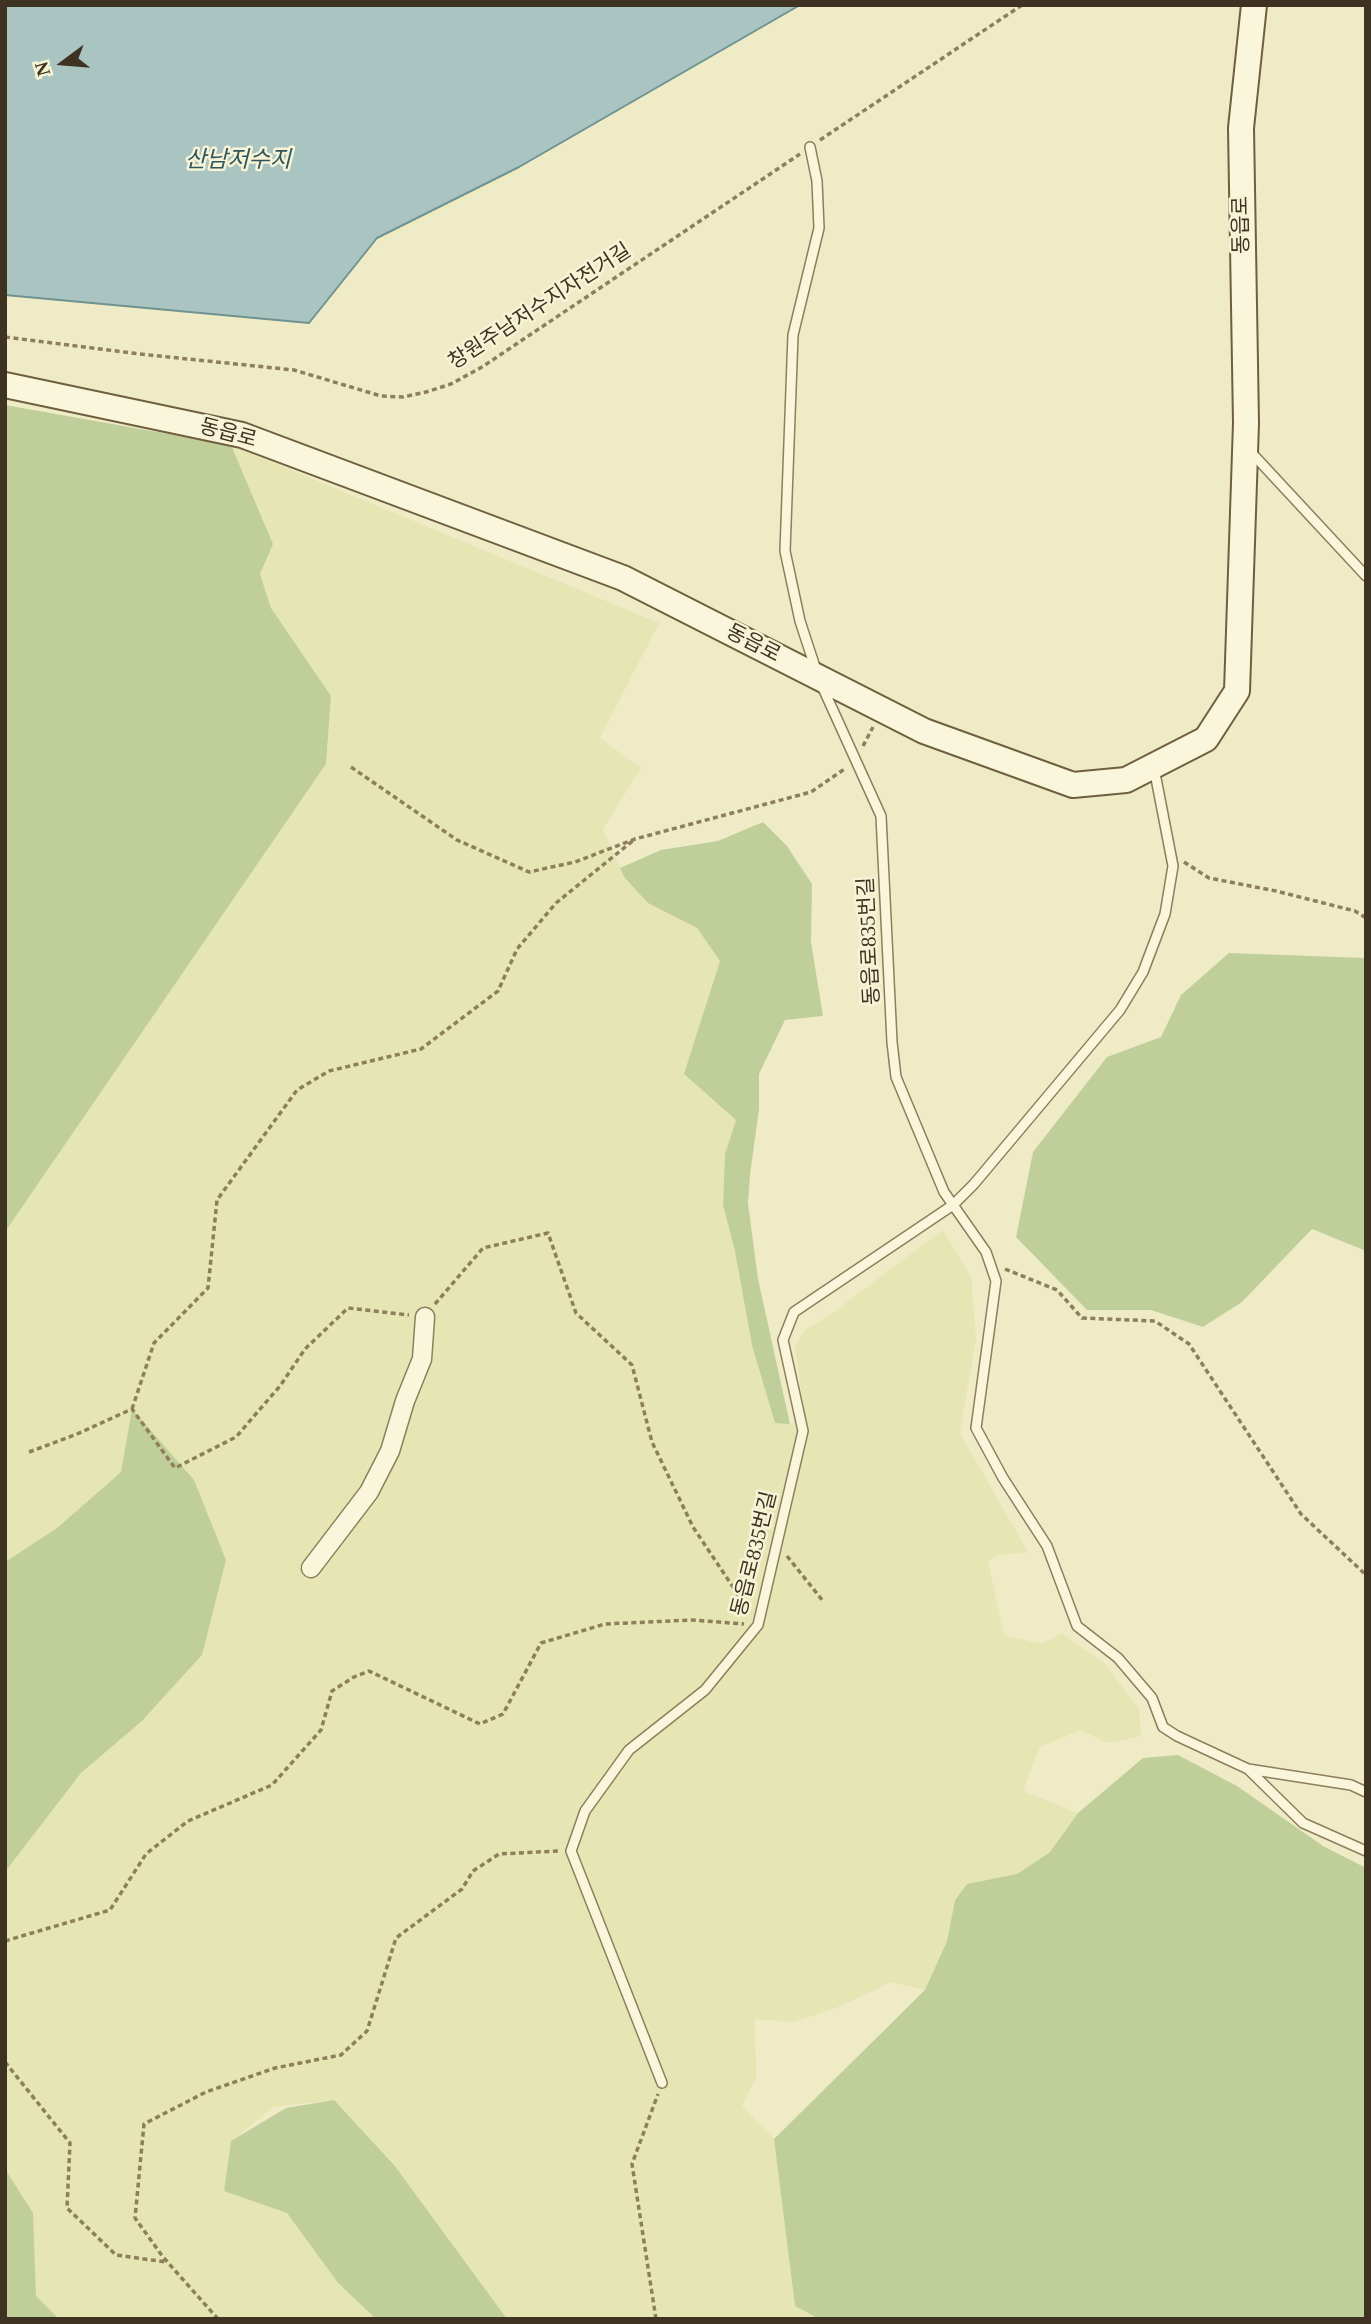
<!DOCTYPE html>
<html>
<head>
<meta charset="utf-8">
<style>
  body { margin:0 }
  #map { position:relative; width:1371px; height:2324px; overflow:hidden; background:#f0ebc7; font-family:"Times New Roman",serif }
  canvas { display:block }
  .frame { position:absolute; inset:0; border:7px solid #3d3320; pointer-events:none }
  .north { position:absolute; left:28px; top:28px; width:70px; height:70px; -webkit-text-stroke:5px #f7f3d7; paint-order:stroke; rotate:254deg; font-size:19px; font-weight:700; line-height:28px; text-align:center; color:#3d3320 }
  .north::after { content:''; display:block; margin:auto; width:24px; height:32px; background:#3d3320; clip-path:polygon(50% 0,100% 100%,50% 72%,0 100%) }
</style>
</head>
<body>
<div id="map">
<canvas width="1371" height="2324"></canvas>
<div class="frame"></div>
<div class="north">N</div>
</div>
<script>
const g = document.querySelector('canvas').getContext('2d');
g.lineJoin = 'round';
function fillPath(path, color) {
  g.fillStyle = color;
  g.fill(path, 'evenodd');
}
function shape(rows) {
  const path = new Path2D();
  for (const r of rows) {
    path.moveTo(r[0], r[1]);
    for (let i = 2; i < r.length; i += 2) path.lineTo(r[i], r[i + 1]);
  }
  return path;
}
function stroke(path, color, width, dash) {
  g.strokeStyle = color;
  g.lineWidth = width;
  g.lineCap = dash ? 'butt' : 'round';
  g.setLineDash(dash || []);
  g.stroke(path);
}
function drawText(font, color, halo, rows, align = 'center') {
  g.font = font + ' "Times New Roman","Noto Sans KR",serif';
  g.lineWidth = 5;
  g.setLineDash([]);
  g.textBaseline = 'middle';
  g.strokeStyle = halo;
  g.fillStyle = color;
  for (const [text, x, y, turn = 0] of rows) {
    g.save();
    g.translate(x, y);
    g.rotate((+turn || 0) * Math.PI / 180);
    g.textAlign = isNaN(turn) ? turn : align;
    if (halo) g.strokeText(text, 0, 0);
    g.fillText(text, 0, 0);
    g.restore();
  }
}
const farmland = shape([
  [231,445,659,623,600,738,641,768,603,829,624,877,648,903,697,928,720,961,709,997,736,1120,725,1154,723,1205,735,1251,790,1424,805,1421,795,1346,804,1331,830,1315,943,1230,971,1276,976,1338,960,1433,1028,1552,999,1555,988,1561,1004,1635,1042,1644,1062,1633,1105,1664,1139,1709,1141,1736,1108,1743,1080,1730,1040,1747,1023,1791,1078,1813,1050,1852,1017,1874,967,1884,955,1900,947,1941,925,1990,892,1982,836,2008,793,2022,755,2019,756,2077,742,2106,774,2139,795,2306,819,2319,506,2319,334,2100,274,2107,231,2141,224,2190,287,2213,338,2283,376,2319,59,2319,36,2296,5,2198,5,1872,81,1773,142,1721,202,1655,132,1410,121,1472,57,1528,5,1562,5,1232,326,764,331,696,271,608,260,574,273,544]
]);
const green = shape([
  [5,405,231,445,273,544,260,574,271,608,331,696,326,764,5,1232],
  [763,822,787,846,812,884,811,942,823,1016,785,1020,759,1074,759,1109,750,1175,748,1203,758,1279,790,1424,775,1423,752,1345,735,1251,723,1205,725,1154,736,1120,684,1074,720,961,697,928,648,903,624,877,620,868,661,850,718,841],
  [1229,953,1366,958,1366,1251,1312,1229,1242,1302,1203,1327,1151,1310,1087,1310,1016,1237,1033,1152,1107,1057,1161,1037,1181,995],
  [132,1409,194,1480,226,1560,202,1655,142,1721,81,1773,5,1872,5,1562,57,1528,121,1472],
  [1178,1755,1237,1786,1323,1846,1366,1868,1366,2319,819,2319,795,2306,774,2139,925,1990,947,1941,955,1900,967,1884,1017,1874,1050,1852,1078,1813,1143,1758],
  [334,2100,394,2165,507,2319,376,2319,338,2283,287,2213,224,2191,231,2141,286,2108],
  [5,2169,33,2213,36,2296,59,2319,5,2319]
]);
const water = shape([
  [5,5,800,5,519,167,377,238,309,323,5,295,5,5]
]);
const path = shape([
  [820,140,1022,5],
  [5,337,140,354,294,370,381,396,403,397,426,392,451,384,482,367,800,154],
  [863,746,873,727],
  [351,767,457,840,529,872,575,862,635,839,811,792,846,768],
  [1184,862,1209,878,1276,891,1355,911,1366,918],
  [1005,1269,1057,1290,1082,1318,1155,1321,1189,1344,1301,1514,1366,1575],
  [435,1304,483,1248,548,1233,576,1313,632,1365,652,1442,693,1527,749,1611],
  [132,1409,154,1343,208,1288,217,1200,297,1090,329,1071,421,1049,498,991,517,949,556,903,635,839],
  [29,1452,77,1434,132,1409,175,1468,236,1437,280,1386,305,1349,348,1308,409,1315],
  [787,1556,823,1601],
  [5,1941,110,1910,146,1854,188,1821,272,1785,321,1730,332,1691,354,1677,369,1671,480,1724,503,1714,541,1643,605,1624,692,1620,744,1624],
  [5,2062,70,2143,67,2208,116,2255,166,2262],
  [218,2319,163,2257,135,2218,144,2124,206,2092,275,2068,341,2055,367,2031,396,1938,462,1889,473,1871,499,1854,558,1851],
  [656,2319,632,2164,658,2094]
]);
const lane = shape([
  [810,147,817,181,819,228,793,335,785,551,800,621,816,670],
  [1249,450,1366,576],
  [822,686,881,816,892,1042,896,1077,944,1192,986,1252,996,1281,976,1428,1003,1478,1047,1546,1077,1626,1118,1658,1152,1698,1163,1727,1177,1736,1248,1769,1303,1823,1366,1851],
  [1248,1769,1351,1785,1366,1792],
  [662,2083,571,1851,585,1811,629,1750,705,1690,758,1625,803,1431,783,1340,794,1312,953,1205,974,1184,1120,1010,1143,972,1165,914,1173,866,1154,768]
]);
const street = shape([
  [311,1568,369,1492,390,1451,405,1401,422,1359,425,1317]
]);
const secondary = shape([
  [5,385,242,435,623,578,924,731,1073,785,1126,780,1206,739,1237,691,1246,423,1241,128,1254,5]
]);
const streetNames = [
  ["동읍로",1242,225,-91],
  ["창원주남저수지자전거길",540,307,-33],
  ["동읍로",228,434,15],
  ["동읍로",753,644,27],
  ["동읍로835번길",870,941,-93],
  ["동읍로835번길",755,1554,-76]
];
const waterNames = [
  ["산남저수지",238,161]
];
fillPath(farmland, '#e5e6b4');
fillPath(green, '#c0cf9a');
fillPath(water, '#a9c4c1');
stroke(water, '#6f9390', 2);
stroke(lane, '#8d7e5c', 12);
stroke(street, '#8d7e5c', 21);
stroke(secondary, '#6f5f3f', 28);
stroke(path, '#8d7e5c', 3.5, [5, 3.5]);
stroke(lane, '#faf6db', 9);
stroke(street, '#faf6db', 18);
stroke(secondary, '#faf6db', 24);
drawText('21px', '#3d3320', '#f7f3d7', streetNames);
drawText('italic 23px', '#2f575d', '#f7f3d7', waterNames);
</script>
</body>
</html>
